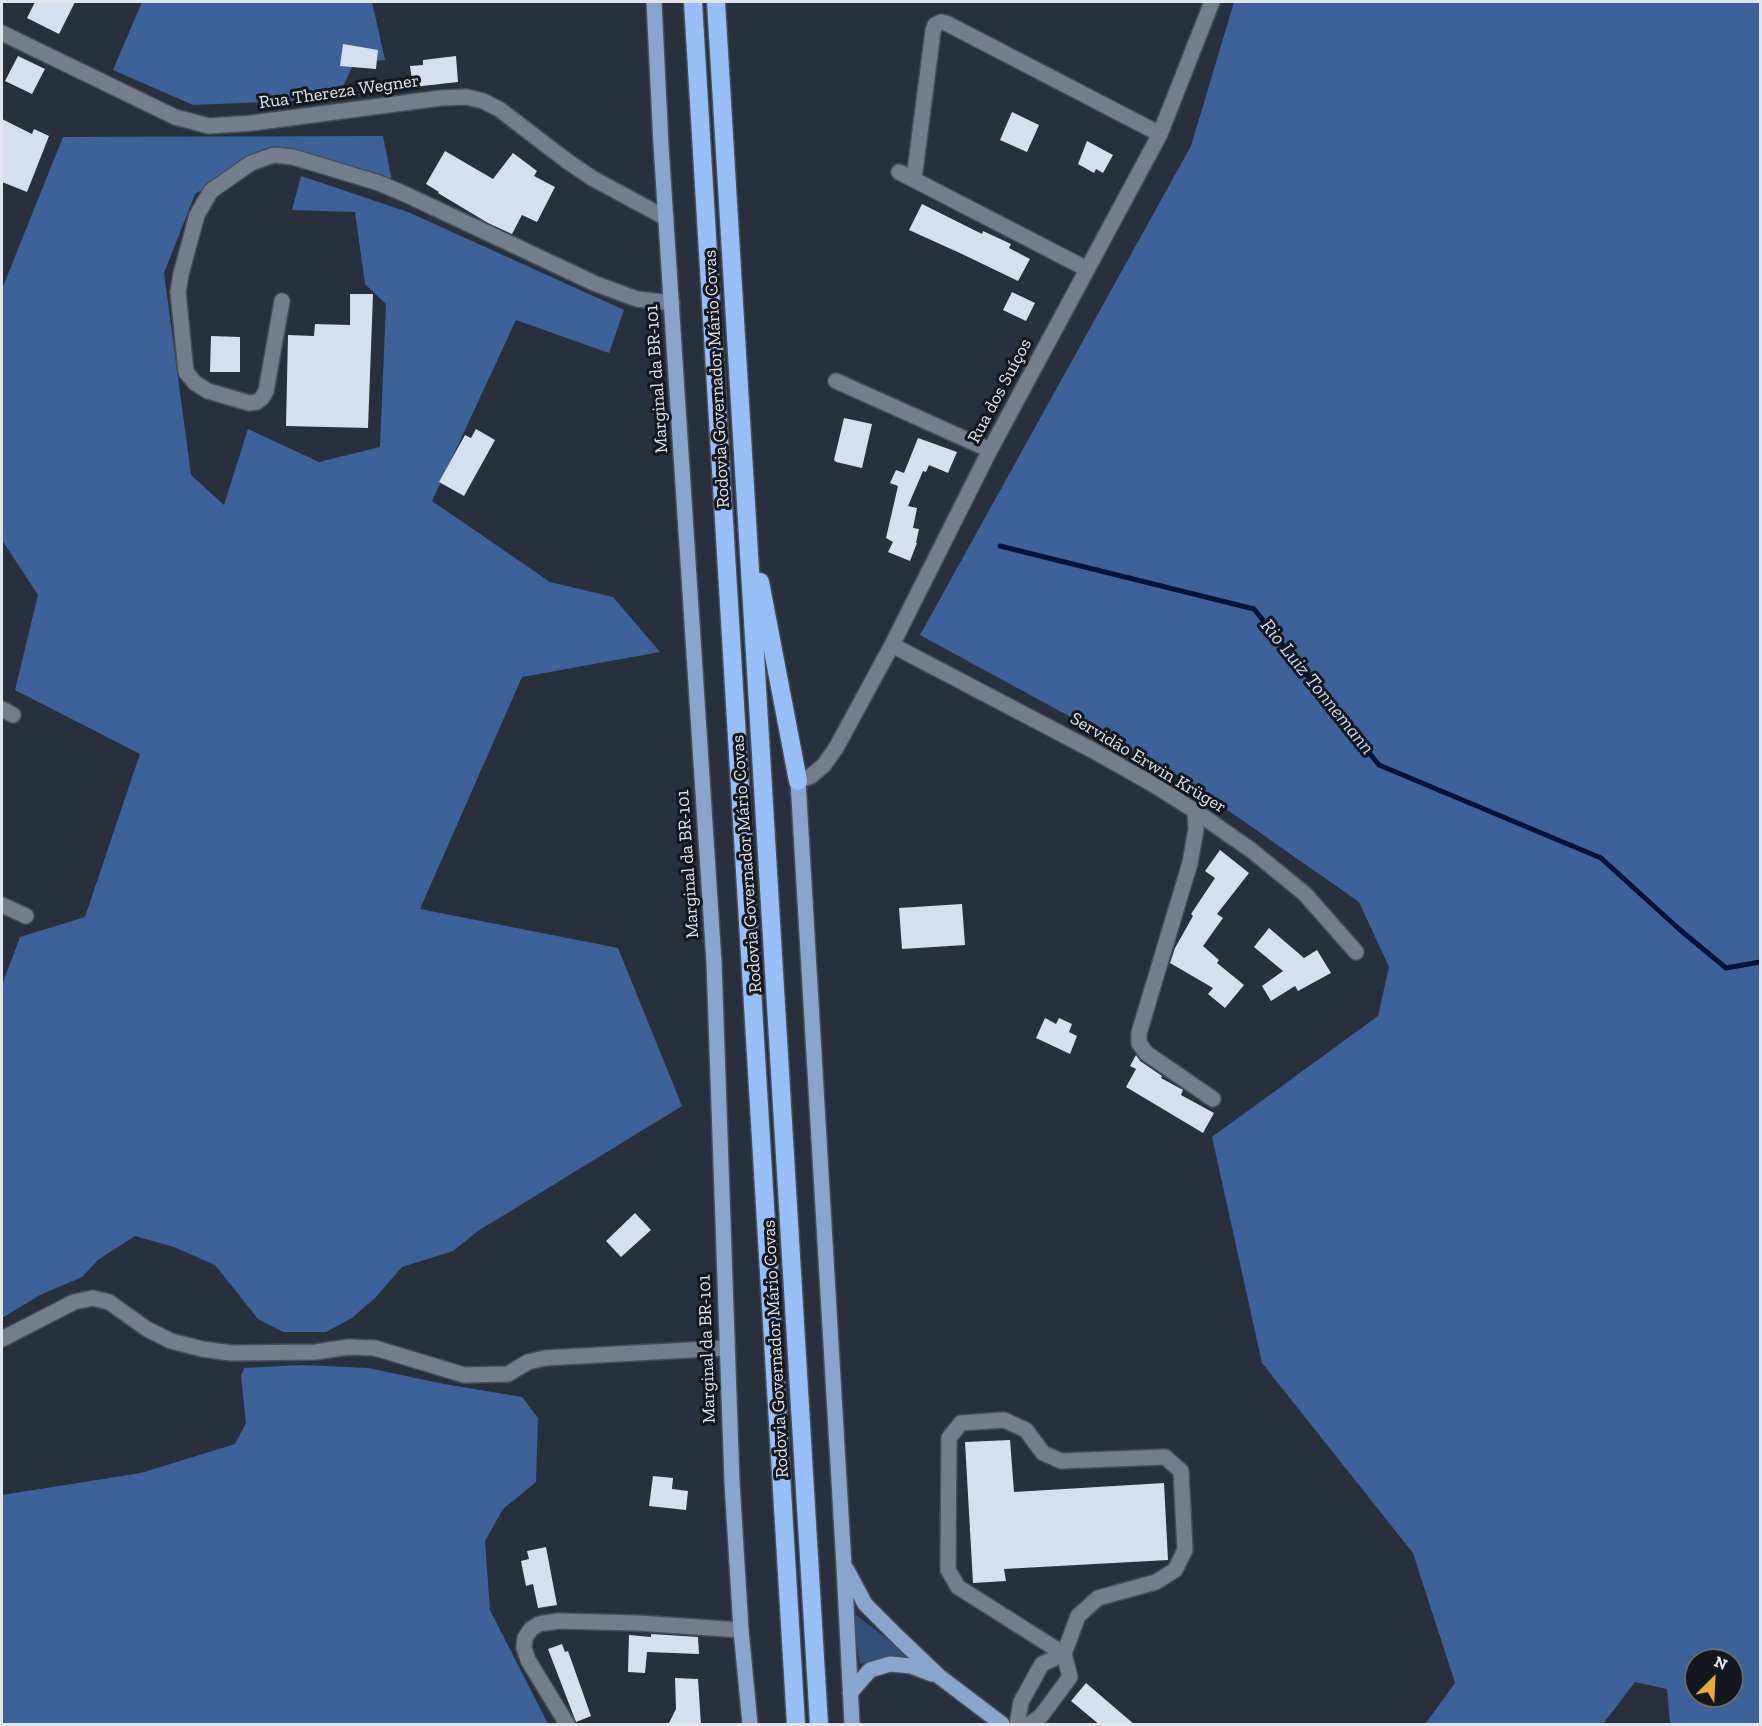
<!DOCTYPE html>
<html>
<head>
<meta charset="utf-8">
<style>
  body { margin:0 }
  #map { position:relative; width:1762px; height:1726px; overflow:hidden; background:#28303d; font-family:"Zilla Slab",serif }
  canvas { display:block }
  .frame { position:absolute; inset:0; border:3px solid #e0e5ee; pointer-events:none }
  .north { position:absolute; left:1684px; top:1648px; width:60px; height:60px; box-sizing:border-box; background:#14181e; border:2px solid #666a71; border-radius:50%; rotate:24deg; font-size:16px; font-weight:700; line-height:24px; text-align:center; color:#e0e5ee }
  .north::after { content:''; display:block; margin:auto; width:21px; height:27px; background:#e9ab37; clip-path:polygon(50% 0,100% 100%,50% 72%,0 100%) }
</style>
</head>
<body>
<div id="map">
<canvas width="1762" height="1726"></canvas>
<div class="frame"></div>
<div class="north">N</div>
</div>
<script>
const g = document.querySelector('canvas').getContext('2d');
g.lineJoin = 'round';
function fillPath(path, color) {
  g.fillStyle = color;
  g.fill(path, 'evenodd');
}
function shape(rows) {
  const path = new Path2D();
  for (const r of rows) {
    path.moveTo(r[0], r[1]);
    for (let i = 2; i < r.length; i += 2) path.lineTo(r[i], r[i + 1]);
  }
  return path;
}
function stroke(path, color, width, dash) {
  g.strokeStyle = color;
  g.lineWidth = width;
  g.lineCap = dash ? 'butt' : 'round';
  g.setLineDash(dash || []);
  g.stroke(path);
}
function drawText(font, color, halo, rows, align = 'center') {
  g.font = font + ' "Zilla Slab",serif';
  g.lineWidth = 6;
  g.setLineDash([]);
  g.textBaseline = 'middle';
  g.strokeStyle = halo;
  g.fillStyle = color;
  for (const [text, x, y, turn = 0] of rows) {
    g.save();
    g.translate(x, y);
    g.rotate((+turn || 0) * Math.PI / 180);
    g.textAlign = isNaN(turn) ? turn : align;
    if (halo) g.strokeText(text, 0, 0);
    g.fillText(text, 0, 0);
    g.restore();
  }
}
const green = shape([
  [851,1611,914,1660,884,1658,860,1664]
]);
const forest = shape([
  [142,2,372,2,385,60,354,63,337,99,193,105,113,70],
  [1234,2,1760,2,1760,1724,1670,1724,1667,1689,1635,1682,1603,1724,1425,1724,1455,1683,1413,1553,1262,1363,1212,1137,1378,1016,1389,967,1359,902,1179,776,920,635,1191,146],
  [1696,1660,1732,1660,1732,1696,1696,1696],
  [383,136,392,181,275,149,195,194,164,273,191,475,224,505,248,429,319,462,380,447,386,304,365,284,355,212,292,210,301,176,408,212,624,310,609,353,516,320,432,501,550,582,613,597,660,652,522,677,420,909,618,948,682,1106,478,1231,453,1251,402,1267,376,1297,352,1318,326,1332,283,1332,258,1319,215,1265,174,1247,135,1236,98,1260,82,1277,40,1295,2,1318,2,985,20,937,85,917,140,754,15,690,38,595,2,540,2,289,63,137],
  [303,1365,368,1368,444,1384,522,1397,538,1418,536,1482,503,1509,485,1541,490,1610,548,1724,2,1724,2,1495,141,1473,235,1444,246,1423,241,1376,244,1368]
]);
const stream = shape([
  [1000,546,1254,609,1379,765,1601,858,1679,929,1726,968,1760,962]
]);
const building = shape([
  [35,2,75,2,59,34,27,18],
  [343,44,378,50,376,69,340,66],
  [18,56,45,69,32,94,5,81],
  [456,56,458,82,413,87,410,66,423,65,423,60],
  [1012,112,1039,125,1027,152,1000,140],
  [2,119,32,134,34,129,49,136,27,192,2,182],
  [1087,141,1113,155,1103,173,1096,169,1094,173,1078,164],
  [445,151,493,179,513,153,537,171,534,176,555,187,537,222,522,215,512,234,488,223,438,193,439,192,426,184],
  [922,204,982,234,983,231,1011,244,1009,248,1030,259,1018,281,962,254,909,230],
  [1012,292,1035,303,1026,321,1003,310],
  [350,294,373,294,368,428,286,426,288,335,314,336,315,324,350,325],
  [211,336,240,337,240,372,210,372],
  [844,418,872,424,862,468,836,462,834,460],
  [476,429,495,440,464,496,439,482,465,435,471,438],
  [918,438,957,452,948,473,929,465,926,472,923,471,908,506,917,508,913,528,919,529,916,543,917,543,910,561,888,552,893,542,886,538,898,486,890,483,896,470,904,473],
  [1220,850,1249,873,1217,914,1223,918,1203,946,1219,960,1217,963,1244,985,1225,1008,1208,994,1213,988,1170,963,1175,948,1193,916,1191,914,1215,878,1205,871],
  [962,904,965,945,902,949,899,908],
  [1269,928,1304,958,1317,950,1331,973,1298,991,1295,986,1271,1001,1262,986,1283,971,1254,947],
  [1045,1018,1056,1024,1059,1018,1072,1024,1069,1032,1077,1036,1070,1054,1036,1038],
  [1136,1055,1140,1061,1162,1076,1161,1078,1183,1090,1181,1095,1214,1113,1203,1133,1126,1087,1136,1069,1130,1066],
  [635,1213,651,1230,621,1257,606,1241],
  [1010,1440,1014,1492,1164,1483,1168,1560,1004,1569,1006,1581,973,1583,965,1442],
  [653,1476,673,1478,672,1489,688,1491,686,1510,649,1506],
  [546,1547,557,1605,538,1608,533,1584,526,1586,521,1561,529,1559,527,1551],
  [651,1634,698,1637,699,1654,647,1652,645,1673,628,1672,629,1635,651,1637],
  [562,1644,565,1652,568,1651,591,1716,576,1722,548,1649],
  [675,1678,698,1679,701,1725,668,1725,676,1709],
  [1086,1683,1135,1725,1100,1725,1071,1701]
]);
const minor = shape([
  [2,33,175,117,209,126,252,123,441,98,467,97,483,101,499,109,567,161,592,178,666,218],
  [899,172,1087,269],
  [914,179,933,31,935,25,941,22,946,23,1160,134],
  [282,301,266,391,262,398,257,402,249,403,208,391,195,383,186,372,178,292,181,274,197,215,211,191,251,163,274,155,293,157,379,183,407,195,596,284,637,299,672,303],
  [836,381,990,450],
  [892,645,1092,750,1154,785,1195,811,1251,850,1305,894,1356,952],
  [2,709,13,715],
  [798,781,811,776,824,765,836,748,892,645,990,450,1160,134,1212,2],
  [1195,811,1196,829,1190,863,1139,1033,1139,1043,1146,1053,1213,1099],
  [2,905,26,916],
  [2,1339,74,1302,93,1298,109,1302,147,1329,171,1341,202,1349,231,1353,315,1352,349,1347,375,1348,464,1375,508,1374,528,1362,545,1358,726,1348],
  [567,1724,528,1660,524,1648,525,1638,531,1629,539,1624,558,1621,637,1623,741,1630],
  [1017,1724,1021,1702,1042,1664,1064,1654],
  [1030,1724,1041,1716,1070,1677,1064,1654,1078,1616,1098,1598,1156,1582,1175,1570,1185,1550,1181,1471,1165,1457,1061,1461,1043,1453,1026,1430,1004,1420,961,1423,949,1438,948,1570,958,1587,1064,1654]
]);
const major = shape([
  [654,2,661,145,714,962,732,1482,741,1630,750,1724],
  [798,781,844,1566,852,1724],
  [847,1570,865,1604,900,1639,940,1677,1002,1724],
  [850,1693,870,1670,890,1664,911,1666,932,1674]
]);
const highway = shape([
  [693,2,796,1724],
  [716,2,819,1724],
  [760,582,798,781]
]);
const streetNames = [
  ["Rua Thereza Wegner",339,92,-8],
  ["Marginal da BR-101",657,379,-94],
  ["Rodovia Governador Mário Covas",717,379,-93],
  ["Rua dos Suíços",1000,391,-62],
  ["Servidão Erwin Krüger",1148,763,31],
  ["Marginal da BR-101",688,864,-94],
  ["Rodovia Governador Mário Covas",747,864,-94],
  ["Marginal da BR-101",707,1349,-92],
  ["Rodovia Governador Mário Covas",776,1349,-93]
];
const waterNames = [
  ["Rio Luiz Tonnemann",1317,687,51]
];
fillPath(green, '#334f79');
fillPath(forest, '#3d629a');
stroke(stream, '#001238', 5);
fillPath(building, '#d4dff0');
stroke(minor, '#474d59', 18);
stroke(major, '#474d59', 18);
stroke(highway, '#474d59', 21);
stroke(minor, '#737d8c', 15);
stroke(major, '#89a4cd', 15);
stroke(highway, '#98bef8', 18);
drawText('18px', '#e0e5ee', '#14181e', streetNames);
drawText('italic 20px', '#c2d8f9', '#14181e', waterNames);
</script>
</body>
</html>
